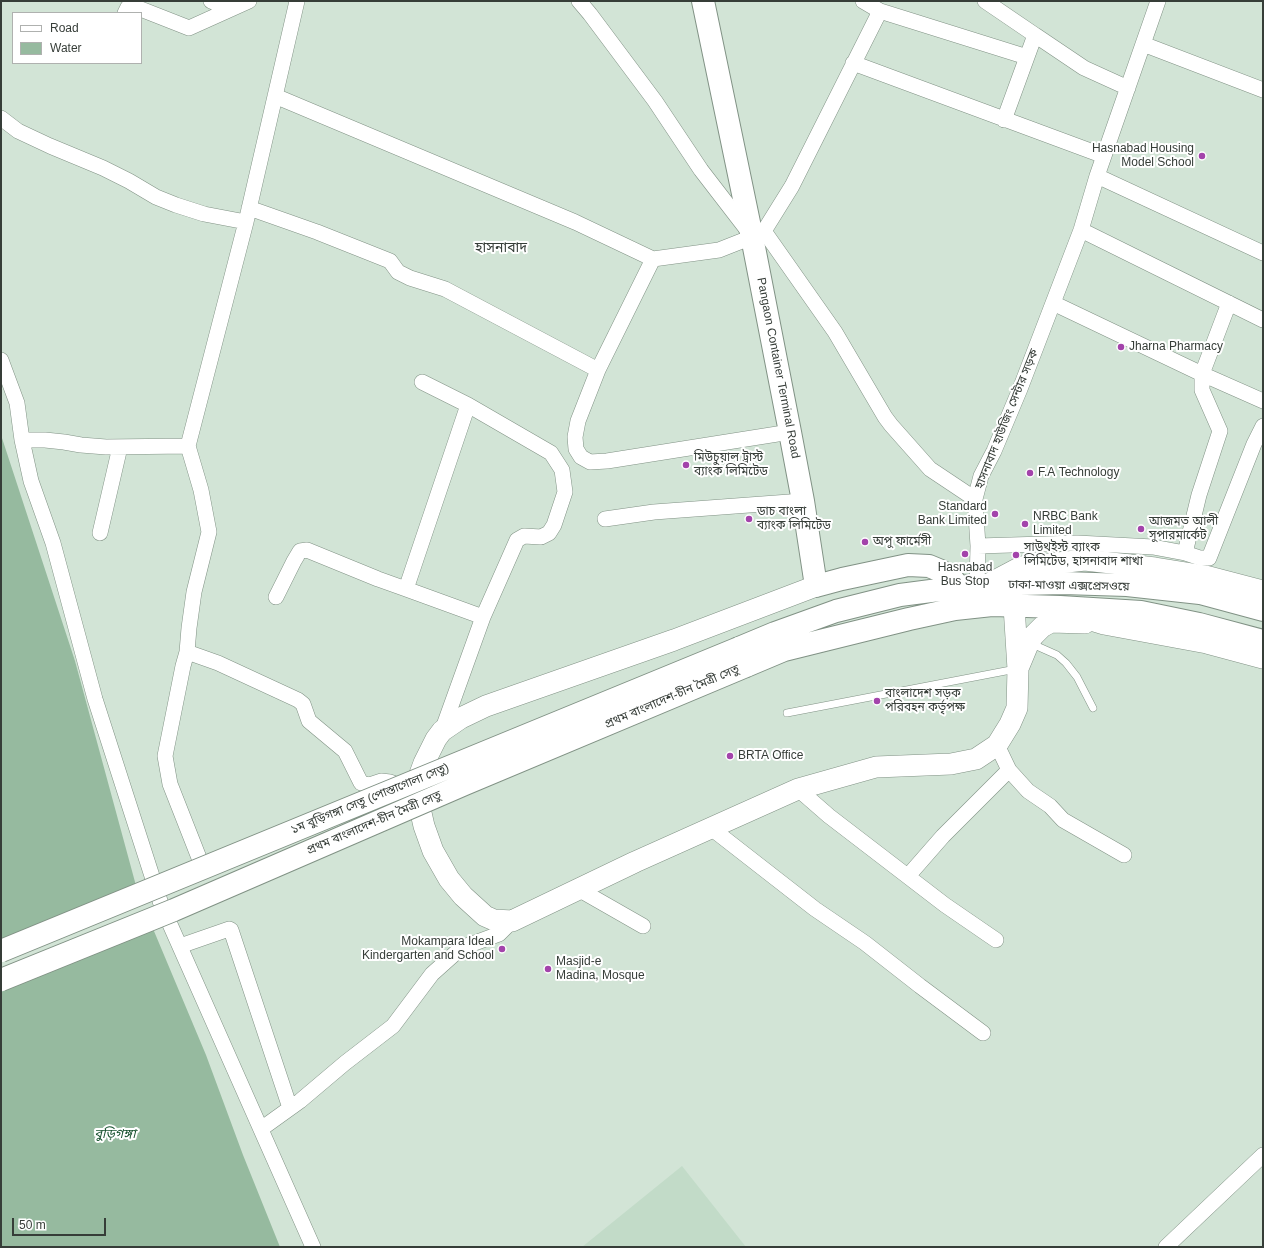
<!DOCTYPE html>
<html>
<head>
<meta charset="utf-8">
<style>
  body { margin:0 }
  #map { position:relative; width:1264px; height:1248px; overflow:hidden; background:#d2e4d6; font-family:Helvetica,sans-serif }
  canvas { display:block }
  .frame { position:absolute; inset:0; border:2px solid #363d38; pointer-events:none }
  .legend { position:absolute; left:12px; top:12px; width:130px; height:52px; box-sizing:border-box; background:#fff; border:1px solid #afb1af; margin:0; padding:5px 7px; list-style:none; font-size:12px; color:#363d38 }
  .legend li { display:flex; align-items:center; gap:8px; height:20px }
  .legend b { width:20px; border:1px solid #afb1af }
  .scale { position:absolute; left:12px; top:1218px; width:94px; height:18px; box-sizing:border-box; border:2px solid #363d38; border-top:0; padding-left:5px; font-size:12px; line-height:14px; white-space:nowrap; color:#363d38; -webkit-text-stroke:3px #fff; paint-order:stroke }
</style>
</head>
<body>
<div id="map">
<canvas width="1264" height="1248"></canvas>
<div class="frame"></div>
<ul class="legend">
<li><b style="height:5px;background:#fff"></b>Road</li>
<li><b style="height:11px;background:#96ba9f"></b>Water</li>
</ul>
<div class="scale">50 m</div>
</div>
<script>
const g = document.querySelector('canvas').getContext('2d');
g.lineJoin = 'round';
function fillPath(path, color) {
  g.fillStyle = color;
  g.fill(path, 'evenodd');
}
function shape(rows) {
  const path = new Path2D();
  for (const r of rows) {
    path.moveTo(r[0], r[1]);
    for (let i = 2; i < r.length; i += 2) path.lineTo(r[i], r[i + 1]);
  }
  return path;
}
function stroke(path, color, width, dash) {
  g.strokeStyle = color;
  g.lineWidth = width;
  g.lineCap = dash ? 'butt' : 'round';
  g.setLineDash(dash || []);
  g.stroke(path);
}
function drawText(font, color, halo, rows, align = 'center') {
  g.font = font + ' Helvetica,"Noto Sans Bengali",sans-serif';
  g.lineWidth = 4;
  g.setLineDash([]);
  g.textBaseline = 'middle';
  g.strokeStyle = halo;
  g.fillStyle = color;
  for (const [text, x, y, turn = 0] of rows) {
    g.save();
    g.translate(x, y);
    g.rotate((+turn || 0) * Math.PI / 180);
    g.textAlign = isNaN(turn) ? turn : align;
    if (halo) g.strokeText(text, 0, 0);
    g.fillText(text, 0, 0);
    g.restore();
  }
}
const built = shape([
  [682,1166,746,1247,582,1247]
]);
const water = shape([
  [1,435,75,661,138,893,206,1055,243,1155,280,1247,1,1247]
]);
const pier = shape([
  [142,897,154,926,1,992,1,954]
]);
const lane = shape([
  [1030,643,1057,655,1066,663,1077,677,1093,708],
  [787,713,1016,669]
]);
const street = shape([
  [211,1,231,9],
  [579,1,590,14,655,101,701,170,748,231],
  [863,1,880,11,1027,57],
  [985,1,1035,35],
  [125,13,128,7,133,6,189,28,249,1],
  [1143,44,1263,90],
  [853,63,1104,156],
  [275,96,575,222,653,259],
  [1,118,18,131,50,146,103,168,129,181,156,197,176,205,204,214,246,222],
  [1004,120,1035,35,1084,68,1128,88],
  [1097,176,1263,253],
  [249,208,317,232,390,261,398,272,410,278,445,289,598,370,653,259,719,250,752,237,764,231,792,186,880,11],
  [1081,230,1263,320],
  [764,231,835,332,885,417,891,425,930,469,975,499],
  [1053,303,1202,374,1263,401],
  [1,360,17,403,22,440,31,481,53,543,95,699,161,904,313,1247],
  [598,370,578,421,575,437,576,449,581,457,590,462,607,461,790,432],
  [422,382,468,405,551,453,562,470,565,492,554,525,549,533,541,537,524,536,517,540,483,617,442,731],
  [468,405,406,589,483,617],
  [22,440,45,440,64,442,81,445,106,447,188,446],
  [605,519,654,512,803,501],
  [100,533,120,447],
  [978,546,1077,543,1153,547,1185,553,1199,495,1220,431,1202,390,1202,374,1229,303],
  [1185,553,1200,558,1209,558,1254,444,1263,426],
  [977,585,978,546,975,499,981,476,994,451,1020,389,1081,230,1097,176,1158,1],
  [276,597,294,561,300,551,307,550,378,579,406,589],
  [187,652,218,663,298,700,303,704,309,721,345,751,361,783,369,785,381,781,390,782,404,787],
  [997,745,1009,770,1028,791,1050,806,1063,820,1124,855],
  [798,789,829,816,945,905,996,940],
  [711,828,815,909,865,943,920,986,983,1033],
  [203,868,170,784,165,756,183,666,187,652,189,628,194,592,209,532,201,490,188,446,246,222,297,1],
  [908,876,943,836,1009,770],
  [580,890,643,926],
  [180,946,229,929,231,930,290,1108],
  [261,1129,300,1101,345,1063,393,1026,432,974,461,948,499,934,512,921],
  [1166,1247,1263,1155]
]);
const secondary = shape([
  [987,585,1021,567,1085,560,1155,568,1205,576,1263,591],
  [816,586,674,640,486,706,461,718,442,731,436,739,424,763,417,782,416,791,424,826,433,851,449,879,463,896,485,916,494,920,512,921,635,862,798,789,876,767,951,764,976,759,997,745,1010,724,1017,708,1018,669,1014,606],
  [1062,608,1075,615,1104,624,1207,643,1263,658],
  [1019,666,1029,642,1034,635,1042,627,1051,622,1085,623]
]);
const highway = shape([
  [703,1,752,237,790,432,803,501,816,586,842,579,908,565,929,566,941,571,952,578,959,588],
  [739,648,775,633,836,611,900,595,977,585,1063,583,1127,585,1200,593,1263,610],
  [746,666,784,650,909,619,955,609,992,605,1060,607,1141,612,1199,624,1263,641]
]);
const highwayBridge = shape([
  [1,951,739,648],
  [1,980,174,910,465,784,746,666]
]);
const markers = [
  [1202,156,4,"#a343ab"],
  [1121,347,4,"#a343ab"],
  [686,465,4,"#a343ab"],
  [1030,473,4,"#a343ab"],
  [995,514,4,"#a343ab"],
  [749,519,4,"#a343ab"],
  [1025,524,4,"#a343ab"],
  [1141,529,4,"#a343ab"],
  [865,542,4,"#a343ab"],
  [965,554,4,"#a343ab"],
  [1016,555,4,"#a343ab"],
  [877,701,4,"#a343ab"],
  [730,756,4,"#a343ab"],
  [502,949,4,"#a343ab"],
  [548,969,4,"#a343ab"]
];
const poiNames = [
  ["Hasnabad Housing",1194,149,"right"],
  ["Model School",1194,163,"right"],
  ["Jharna Pharmacy",1129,347],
  ["মিউচুয়াল ট্রাস্ট",694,458],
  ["ব্যাংক লিমিটেড",694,472],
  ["F.A Technology",1038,473],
  ["Standard",987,507,"right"],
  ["Bank Limited",987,521,"right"],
  ["ডাচ বাংলা",757,512],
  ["ব্যাংক লিমিটেড",757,526],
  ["NRBC Bank",1033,517],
  ["Limited",1033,531],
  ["আজমত আলী",1149,522],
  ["সুপারমার্কেট",1149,536],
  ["অপু ফার্মেসী",873,542],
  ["সাউথইস্ট ব্যাংক",1024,548],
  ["লিমিটেড, হাসনাবাদ শাখা",1024,562],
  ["Hasnabad",965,568,"center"],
  ["Bus Stop",965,582,"center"],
  ["বাংলাদেশ সড়ক",885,694],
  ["পরিবহন কর্তৃপক্ষ",885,708],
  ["BRTA Office",738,756],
  ["Mokampara Ideal",494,942,"right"],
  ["Kindergarten and School",494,956,"right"],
  ["Masjid-e",556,962],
  ["Madina, Mosque",556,976]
];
const streetNames = [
  ["Pangaon Container Terminal Road",778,368,79],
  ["হাসনাবাদ হাউজিং সেন্টার সড়ক",1007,419,-68],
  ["ঢাকা-মাওয়া এক্সপ্রেসওয়ে",1069,586,1],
  ["প্রথম বাংলাদেশ-চীন মৈত্রী সেতু",672,697,-23],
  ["১ম বুড়িগঙ্গা সেতু (পোস্তাগোলা সেতু)",370,799,-22],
  ["প্রথম বাংলাদেশ-চীন মৈত্রী সেতু",374,823,-23]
];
const waterNames = [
  ["বুড়িগঙ্গা",115,1134]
];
const quarterNames = [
  ["হাসনাবাদ",501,248]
];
fillPath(built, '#c2dbc8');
fillPath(water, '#96ba9f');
fillPath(pier, '#d2e4d6');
stroke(lane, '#819285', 8);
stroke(street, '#819285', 16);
stroke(secondary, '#819285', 22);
stroke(highway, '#819285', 24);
stroke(lane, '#fff', 7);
stroke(street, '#fff', 15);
stroke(secondary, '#fff', 21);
stroke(highway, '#fff', 22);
stroke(highwayBridge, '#819285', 24, []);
stroke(highwayBridge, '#fff', 22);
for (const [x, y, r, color] of markers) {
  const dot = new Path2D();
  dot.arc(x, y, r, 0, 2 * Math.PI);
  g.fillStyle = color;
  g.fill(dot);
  stroke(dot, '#fff', 1.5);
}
drawText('12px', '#363d38', '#fff', poiNames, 'left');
drawText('12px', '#363d38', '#fff', streetNames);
drawText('italic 13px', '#16512e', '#fff', waterNames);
drawText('14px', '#363d38', '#fff', quarterNames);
</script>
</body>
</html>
